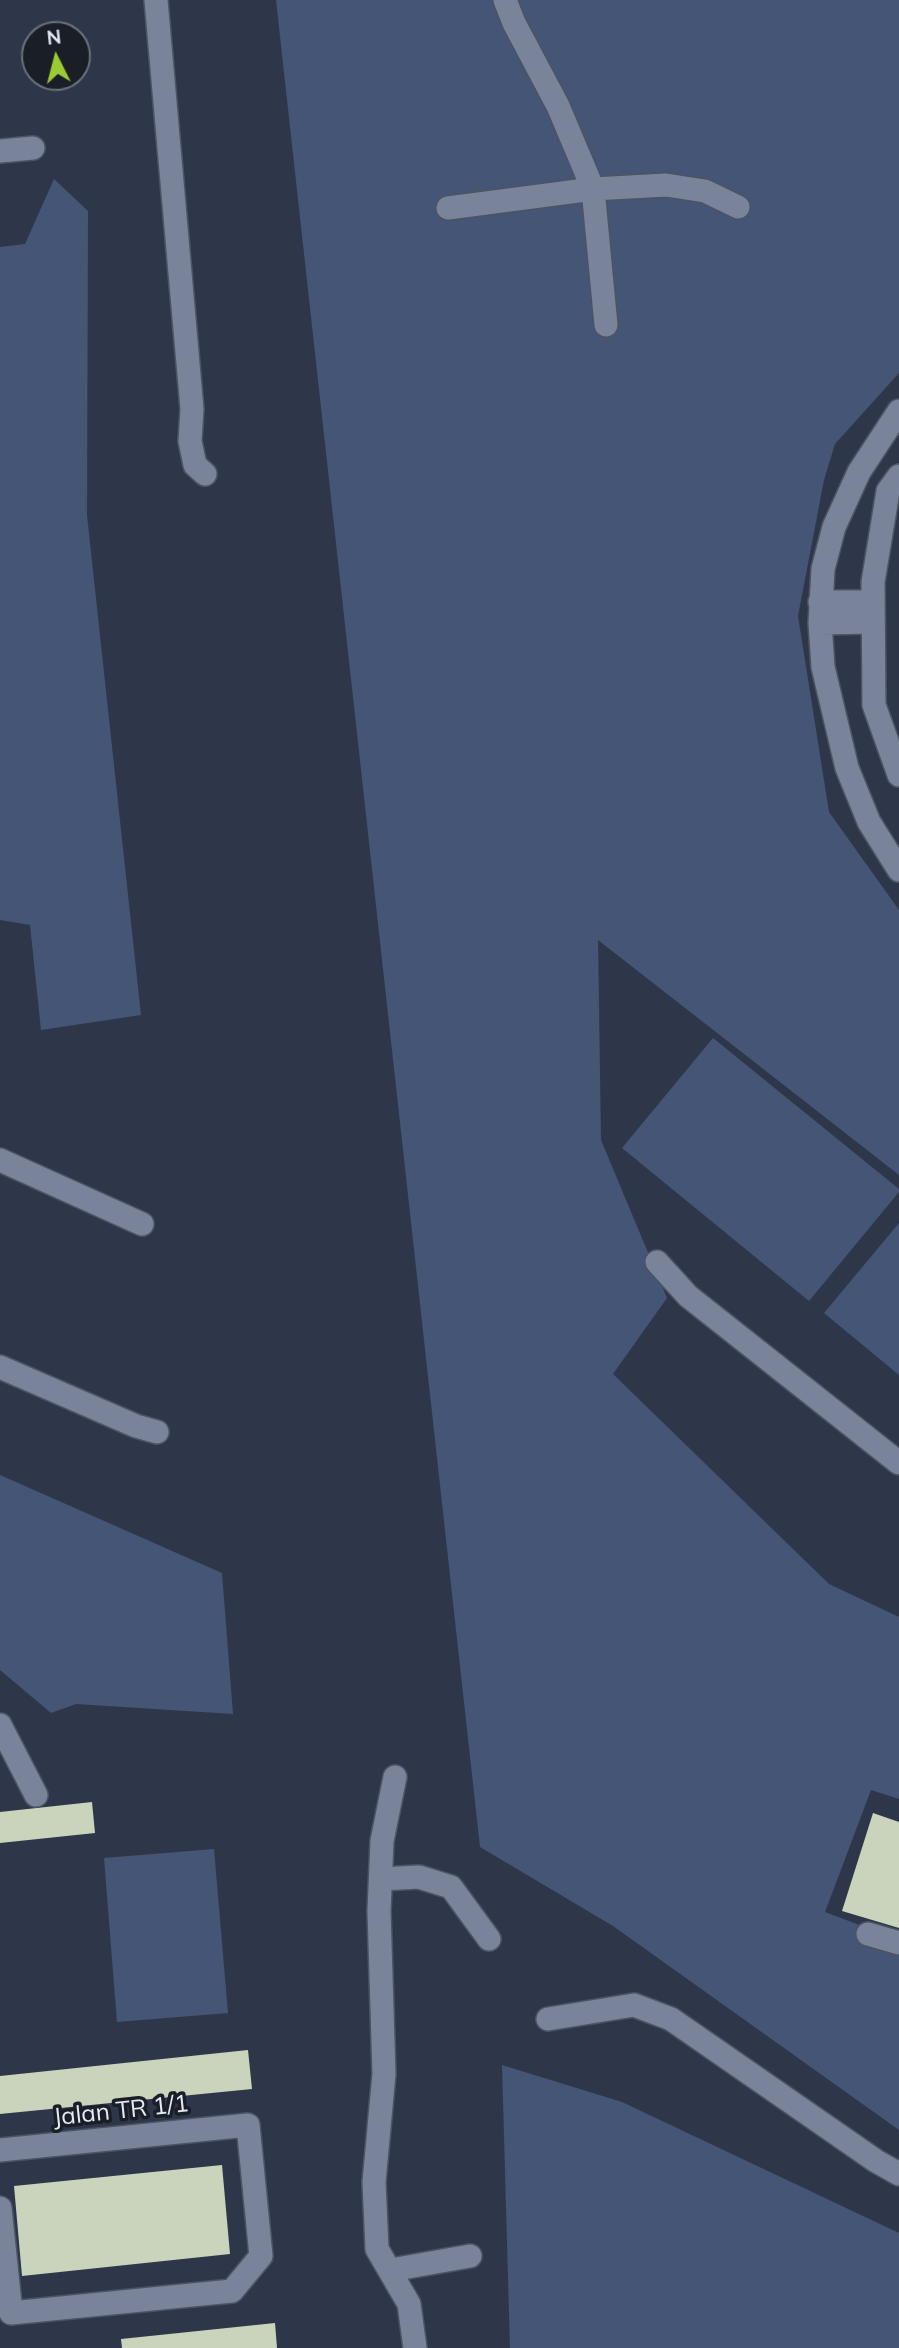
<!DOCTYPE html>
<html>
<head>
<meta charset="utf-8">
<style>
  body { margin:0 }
  #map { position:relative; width:899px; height:2348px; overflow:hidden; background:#2e374a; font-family:Mulish,sans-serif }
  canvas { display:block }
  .north { position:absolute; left:21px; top:21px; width:70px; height:70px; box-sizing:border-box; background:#1a1f27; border:2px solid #6b717a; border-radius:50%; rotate:354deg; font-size:19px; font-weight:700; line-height:28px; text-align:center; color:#e4ebf7 }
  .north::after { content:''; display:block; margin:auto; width:24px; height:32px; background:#9acb34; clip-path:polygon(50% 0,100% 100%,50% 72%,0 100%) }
</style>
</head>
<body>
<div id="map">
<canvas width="899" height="2348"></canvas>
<div class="north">N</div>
</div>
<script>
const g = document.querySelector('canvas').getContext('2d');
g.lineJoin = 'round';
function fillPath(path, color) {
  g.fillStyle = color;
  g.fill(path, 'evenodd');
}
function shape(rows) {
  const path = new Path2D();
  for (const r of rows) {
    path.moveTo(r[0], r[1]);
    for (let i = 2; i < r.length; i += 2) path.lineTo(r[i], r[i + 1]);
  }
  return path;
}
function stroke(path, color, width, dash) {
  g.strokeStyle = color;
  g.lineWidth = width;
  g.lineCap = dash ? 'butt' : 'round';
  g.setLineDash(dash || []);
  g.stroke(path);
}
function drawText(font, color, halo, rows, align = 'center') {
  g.font = font + ' Mulish,sans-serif';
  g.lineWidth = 7;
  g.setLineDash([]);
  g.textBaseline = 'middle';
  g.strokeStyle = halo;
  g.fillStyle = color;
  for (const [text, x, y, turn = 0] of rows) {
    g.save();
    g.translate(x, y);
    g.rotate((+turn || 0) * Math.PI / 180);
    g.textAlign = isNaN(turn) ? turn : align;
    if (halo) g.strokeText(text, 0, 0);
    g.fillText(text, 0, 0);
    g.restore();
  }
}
const green = shape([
  [276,0,899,0,899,373,835,444,824,480,798,616,829,812,899,910,899,1175,598,940,601,1140,667,1298,613,1374,829,1584,899,1617,899,1799,871,1790,825,1912,899,1940,899,2130,613,1926,480,1847],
  [54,179,88,211,87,515,141,1015,41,1030,30,925,0,920,0,247,25,244],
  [713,1038,899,1189,899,1192,809,1301,622,1148],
  [899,1223,899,1375,824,1313],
  [0,1475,222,1573,233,1714,76,1704,51,1713,0,1670],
  [214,1849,228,2013,117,2022,104,1858],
  [502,2065,622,2102,899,2233,899,2348,510,2348]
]);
const building = shape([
  [92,1802,95,1833,0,1843,0,1812],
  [873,1813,899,1822,899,1928,842,1911],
  [248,2050,252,2089,0,2114,0,2076],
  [222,2165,230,2254,22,2276,14,2186],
  [275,2323,277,2348,122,2348,121,2339]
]);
const minor = shape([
  [156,0,192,409,190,441,195,465,205,474],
  [505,0,514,23,558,106,593,189,606,325],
  [0,151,33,148],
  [448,208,593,189,666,185,705,191,738,207],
  [899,411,859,472,834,527,823,569,820,623,823,667,847,768,869,822,899,870],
  [899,476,888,491,873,582,874,705,899,775],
  [820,602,873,602],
  [820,623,873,622],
  [0,1160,142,1224],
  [657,1262,688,1296,899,1463],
  [0,1367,136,1426,157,1432],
  [0,1725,36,1795],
  [395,1777,382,1841,379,1911,384,2074,374,2182,377,2249,409,2304,415,2348],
  [381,1879,419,1877,451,1887,489,1939],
  [868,1934,899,1943],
  [548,2019,634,2005,671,2019,876,2161,899,2174],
  [0,2150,248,2125,261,2256,232,2291,11,2313,0,2208],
  [391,2270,470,2256]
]);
const streetNames = [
  ["Jalan TR 1/1",121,2111,-6]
];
fillPath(green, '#455575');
fillPath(building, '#cad4bc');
stroke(minor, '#4c5363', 26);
stroke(minor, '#79849a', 23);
drawText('24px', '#e4ebf7', '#1a1f27', streetNames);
</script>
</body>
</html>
